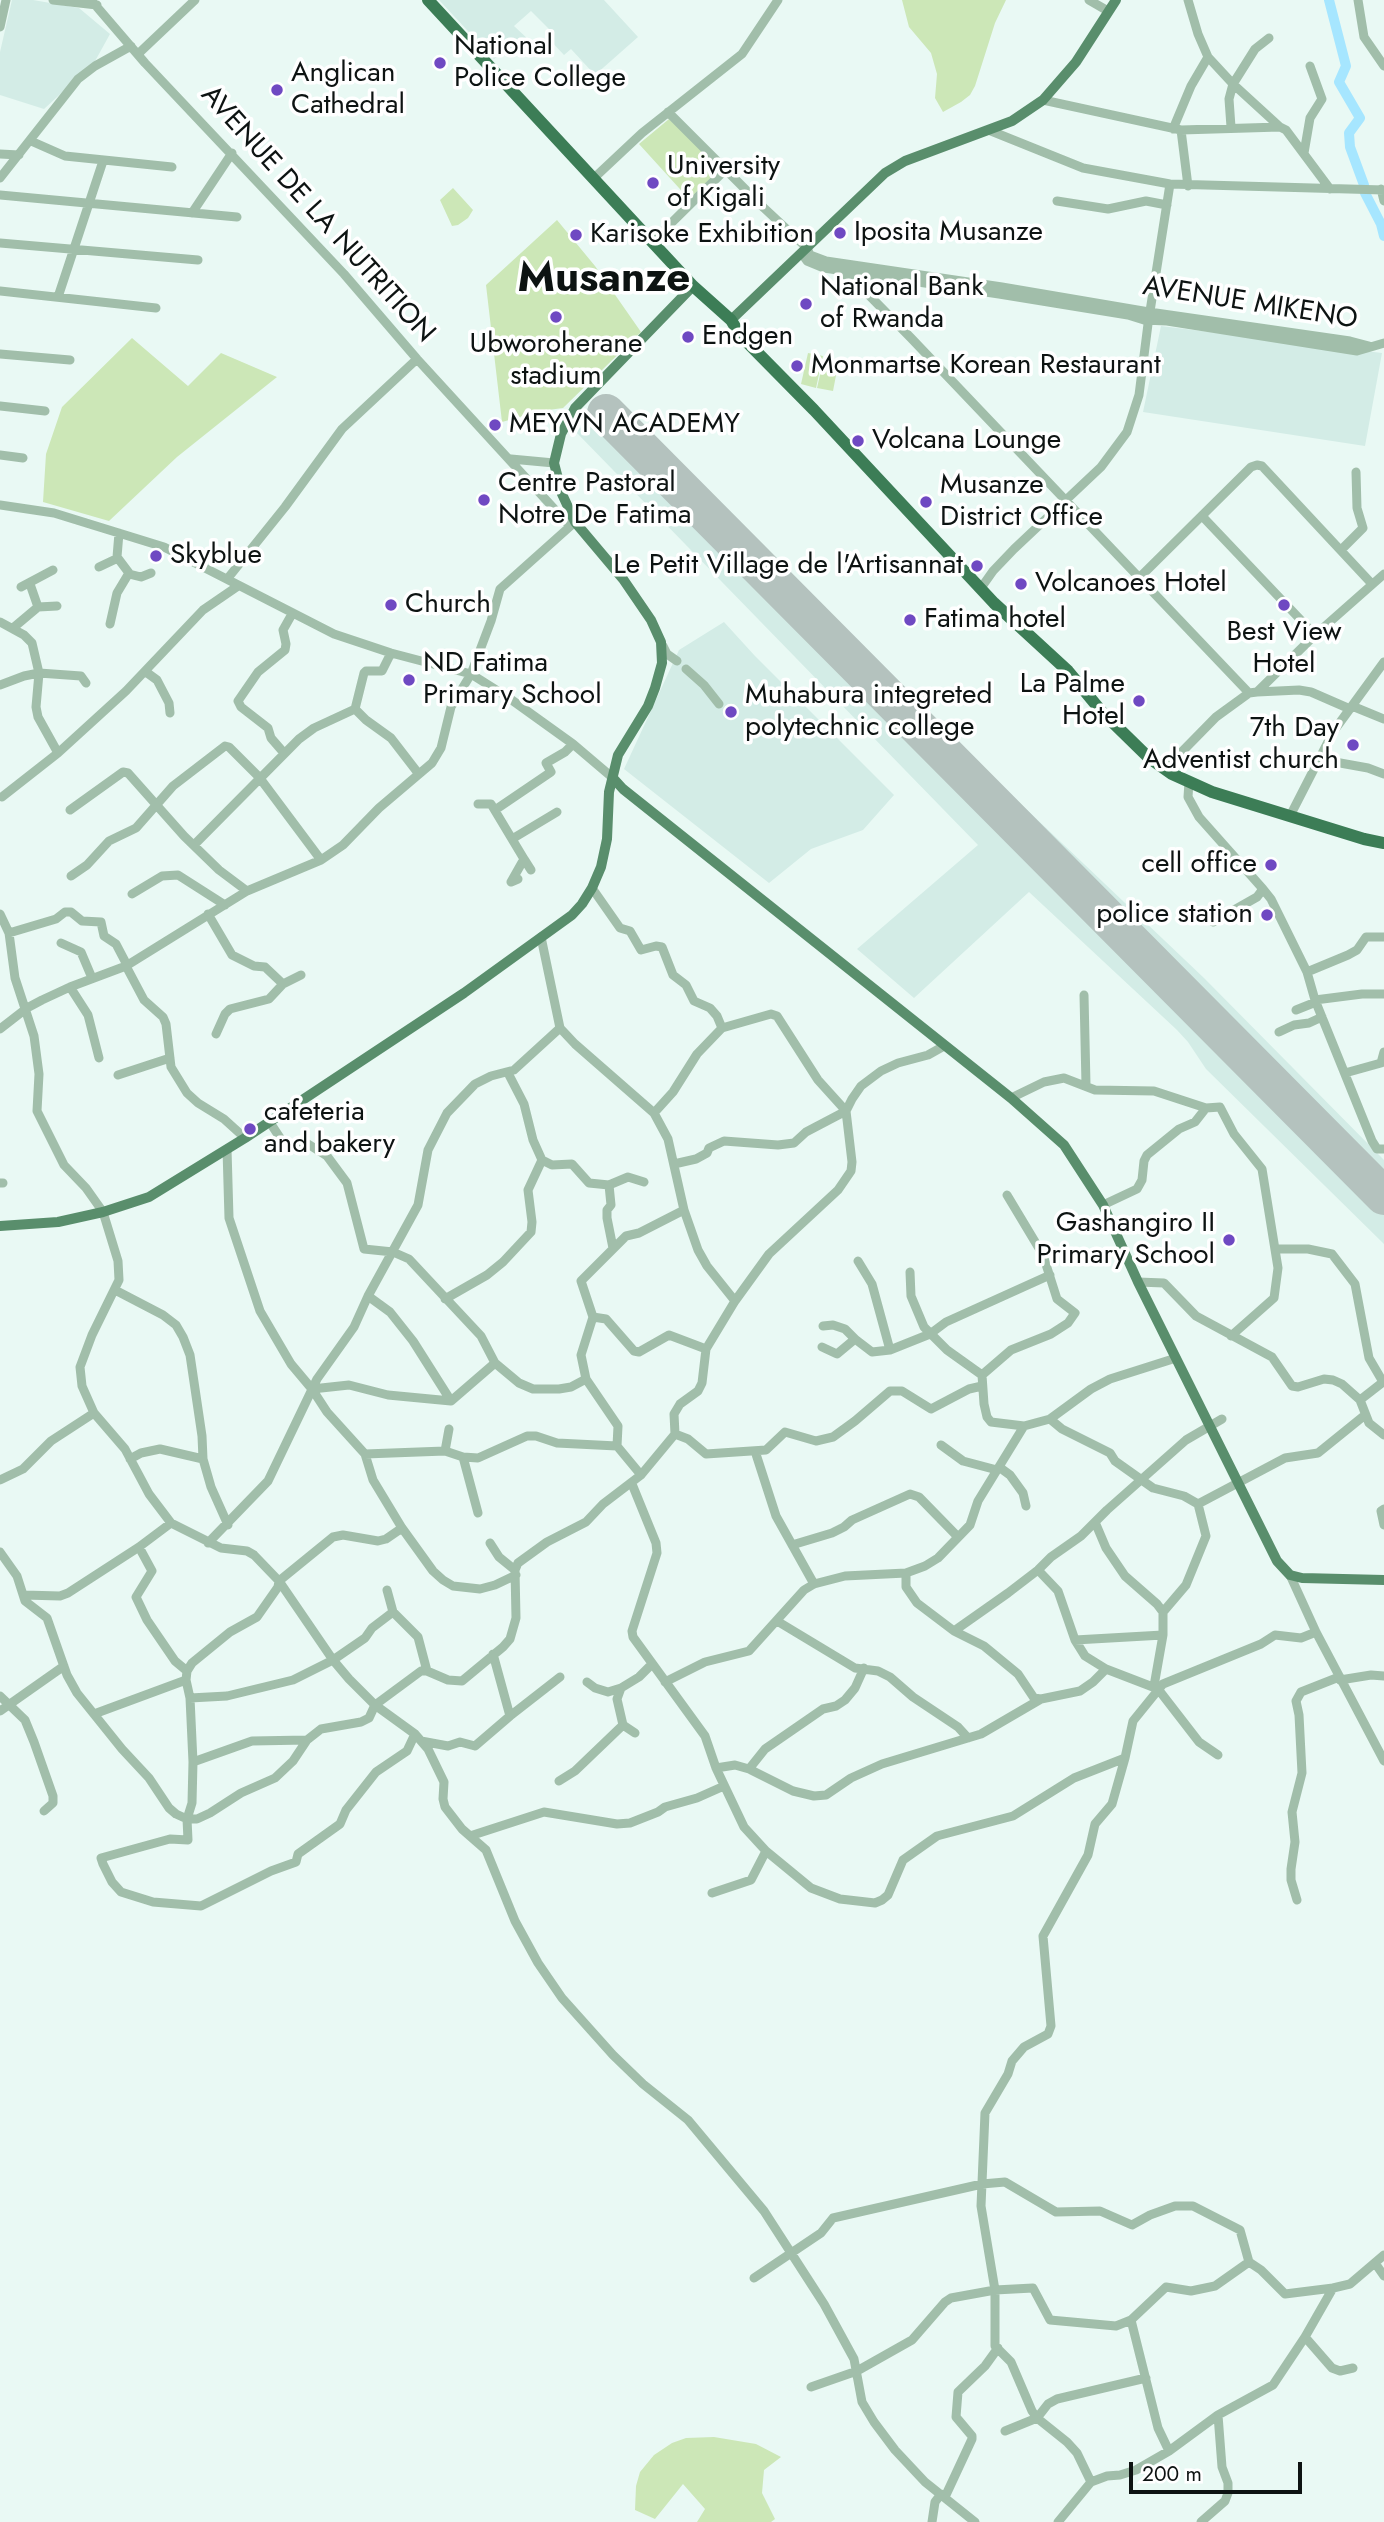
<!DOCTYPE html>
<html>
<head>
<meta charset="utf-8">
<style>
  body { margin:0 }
  #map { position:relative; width:1384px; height:2522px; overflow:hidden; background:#e9f9f4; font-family:Jost,sans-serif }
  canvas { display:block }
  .scale { position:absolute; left:1129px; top:2462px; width:173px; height:32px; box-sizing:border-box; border:4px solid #0d1312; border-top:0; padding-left:9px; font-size:21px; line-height:24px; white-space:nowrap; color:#0d1312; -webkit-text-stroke:5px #fff; paint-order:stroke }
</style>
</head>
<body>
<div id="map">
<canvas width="1384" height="2522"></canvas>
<div class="scale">200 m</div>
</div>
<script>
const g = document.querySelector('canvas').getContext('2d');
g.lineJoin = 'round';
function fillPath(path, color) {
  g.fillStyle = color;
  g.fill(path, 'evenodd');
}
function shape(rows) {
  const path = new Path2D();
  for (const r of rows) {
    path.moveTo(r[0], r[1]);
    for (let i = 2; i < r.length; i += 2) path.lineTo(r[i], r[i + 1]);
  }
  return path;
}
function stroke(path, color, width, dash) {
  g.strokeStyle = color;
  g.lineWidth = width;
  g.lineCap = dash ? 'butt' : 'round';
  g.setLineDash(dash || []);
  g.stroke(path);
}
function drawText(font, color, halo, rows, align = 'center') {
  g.font = font + ' Jost,sans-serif';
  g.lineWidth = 7;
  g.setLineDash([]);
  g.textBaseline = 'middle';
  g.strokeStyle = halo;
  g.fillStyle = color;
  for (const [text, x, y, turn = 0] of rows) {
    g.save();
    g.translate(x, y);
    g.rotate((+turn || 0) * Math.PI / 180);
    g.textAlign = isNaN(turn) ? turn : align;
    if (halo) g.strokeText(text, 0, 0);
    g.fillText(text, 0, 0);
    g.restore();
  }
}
const built = shape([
  [12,0,33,0,79,8,110,34,94,63,44,109,0,95,0,52],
  [439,0,604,0,638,37,595,75,571,49,564,55,546,36,551,31,531,11,514,26,530,41,514,56,506,48,494,59],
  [1161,326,1382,353,1365,446,1143,412],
  [607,402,753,538,884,674,1204,978,1384,1160,1384,1244,1206,1069,1188,1042,1177,1030,1029,892,914,998,857,949,978,845,576,432],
  [724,622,755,656,894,795,863,830,811,849,769,883,624,769,679,650]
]);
const green = shape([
  [902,0,1006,0,995,23,975,86,970,95,961,102,943,112,935,98,937,74,931,53,909,27],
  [669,119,722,168,689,199,639,144],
  [453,188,473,210,468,218,458,225,452,226,440,200],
  [557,220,595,266,641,332,563,408,541,411,502,422,486,285],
  [132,338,188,386,221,353,277,377,177,457,109,521,43,502,46,454,62,407],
  [808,353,823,356,816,388,801,384],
  [824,357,839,360,833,391,817,388],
  [714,2437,756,2444,781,2457,764,2470,762,2493,775,2519,771,2522,697,2522,705,2509,683,2484,655,2519,635,2510,636,2486,640,2472,654,2455,672,2443,686,2438]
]);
const river = shape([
  [1329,0,1346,66,1339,82,1360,118,1349,133,1350,147,1364,185],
  [1365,193,1381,224,1384,236]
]);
const runway = shape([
  [606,413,1384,1196]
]);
const minor = shape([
  [53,0,97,5],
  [91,0,145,63,344,274,417,359,569,525],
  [1089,0,1108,11],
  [1188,0,1198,34,1208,57,1233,84,1280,127],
  [1358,0,1364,37,1384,66],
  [0,27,6,0],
  [138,54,195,0],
  [1043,100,1181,130,1280,127,1286,130,1330,189],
  [668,112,764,208,807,248,810,255,826,261,1002,287,1149,312,1350,341,1369,346],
  [1231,127,1229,99,1233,84,1255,49,1269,38],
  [1173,129,1191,86,1208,57],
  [1181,130,1188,186],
  [991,131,1083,168,1170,184,1384,190],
  [31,141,65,156,172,167],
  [1304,153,1310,118,1322,99,1310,66],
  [0,154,19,155],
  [0,178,78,79,95,66,131,46],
  [593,179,642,133,742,54,778,0],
  [1381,189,1384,201],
  [0,195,237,217],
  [1057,201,1108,209,1146,201,1167,205],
  [192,213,232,153],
  [652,242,726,169],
  [0,243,198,260],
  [802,254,807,261,824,268,999,294,1128,315,1144,320,1167,321,1357,351,1384,343],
  [835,263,839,270,862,288,911,338,1249,693],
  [0,291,156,308],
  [58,297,103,161],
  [0,354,70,360],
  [0,406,45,411],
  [0,455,23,458],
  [511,459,554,463],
  [0,505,54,513,164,547,334,634,391,653,471,674,509,698,573,744,613,778],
  [1202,516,1315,635],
  [1341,550,1363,528,1357,508,1356,472],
  [99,567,118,558],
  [129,574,141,577,151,573],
  [228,578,285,507,342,429,417,359],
  [1139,578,1251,467,1257,465,1262,466,1372,584],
  [30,584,38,607,57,606],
  [21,587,53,570],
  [981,588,993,571,1014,549,1101,467,1127,432,1139,395,1148,324,1170,184],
  [0,622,24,635,32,643,39,673,36,707,38,717,58,753],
  [110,624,117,593,129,573,117,557,119,533],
  [13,628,38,607],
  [663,646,667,654,677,661],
  [391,653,382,671,366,671,364,673,355,709,366,720,391,738,418,773],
  [686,669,704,685,719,704],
  [146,672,157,680,169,703,170,713],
  [0,685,24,676,39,673,81,676,86,683],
  [1257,692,1299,690,1311,692,1350,709],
  [1352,706,1384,719],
  [284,753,271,738,268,728,241,707,238,701,258,672,285,650,286,644,283,630,292,614],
  [1318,759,1368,768,1384,774],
  [1165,769,1216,717,1249,693,1257,692,1315,635,1384,574],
  [1189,782,1188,797,1199,817,1263,889],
  [2,797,58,753,126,691,203,610,238,586],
  [478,804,491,804,524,859],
  [70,810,123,772,128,773,184,836,219,870,247,891],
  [495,810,551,772,546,763,565,752,573,744],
  [1290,816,1333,732,1384,662],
  [512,839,557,812],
  [194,845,299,739,314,728,355,709],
  [71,876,87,865,109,841,136,828,173,786,225,746,229,747,259,777,321,860],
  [518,879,511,882,524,859,531,870],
  [592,888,620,928,630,931,641,950,656,946,662,947,673,975,686,985,694,1001,710,1008,717,1016,722,1028],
  [132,894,162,876,178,875,225,905],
  [0,914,9,933,15,978,34,1036,39,1074,37,1111,64,1165,86,1188,103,1212,118,1261,119,1280,92,1335,80,1367,82,1386,94,1413,125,1449,149,1494,171,1523,221,1548,247,1551,254,1555,279,1581,333,1660,349,1679,375,1705,415,1734,428,1749,444,1782,443,1799,445,1807,462,1829,486,1850,515,1921,538,1963,562,1998,613,2055,643,2084,688,2120,764,2211,824,2304,854,2359,862,2402,874,2422,895,2450,925,2482,975,2522],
  [208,914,232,955,254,966,265,967,283,984],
  [1213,922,1257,897,1263,889,1271,899,1307,972,1315,1000,1372,1141,1377,1149,1384,1149],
  [9,933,56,919,65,912,71,912,82,921,101,922,104,936,116,944,127,965],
  [541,937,560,1028,575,1044,654,1113,668,1139,684,1210,698,1250,707,1266,735,1301],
  [61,943,81,952,92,978],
  [126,966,144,1000,163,1017,166,1024,171,1067,187,1093,198,1103,224,1119,245,1138],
  [1307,972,1348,955,1357,950,1366,937,1384,937],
  [70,987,88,1015,99,1058],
  [1084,995,1086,1085],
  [1315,1000,1362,994,1384,994],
  [1296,1010,1316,1002],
  [0,1029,27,1008,42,1000,70,987,126,966,247,891,321,860,343,845,379,808,432,763,441,748,451,707,471,674,491,621,500,589,575,522],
  [1279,1032,1294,1025,1309,1023,1322,1017],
  [216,1034,225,1014,230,1009,269,999,283,984,301,975],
  [1345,1073,1381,1063,1384,1052],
  [118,1075,170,1058],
  [1011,1098,1044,1082,1064,1078,1095,1090,1154,1091,1206,1108,1220,1107,1234,1134,1262,1169,1278,1268,1274,1298,1231,1336],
  [654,1113,673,1092,697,1054,722,1028,771,1014,777,1016,818,1080,846,1111,806,1132,794,1143,778,1145,724,1141,709,1148,707,1153,696,1159,674,1164],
  [269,1121,288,1150,308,1144,327,1156,347,1183,364,1249,393,1252,409,1259,481,1336,495,1363,519,1383,533,1389,559,1389,571,1387,586,1379],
  [227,1149,229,1218,260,1311,291,1364,312,1389,327,1412,365,1454,373,1480,402,1528,433,1571,443,1580,453,1586,480,1589,495,1585,516,1575],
  [542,1160,552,1165,572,1164,589,1183,609,1185,628,1177,644,1182],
  [0,1183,3,1183],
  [609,1185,611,1205,607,1210,607,1218,613,1248],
  [1007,1195,1043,1255,1057,1299,1075,1313,1068,1323,1051,1334,1011,1350,982,1375,984,1404,987,1417,991,1422,1024,1426],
  [1103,1205,1137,1189,1142,1180,1144,1161,1147,1155,1179,1129,1195,1122,1206,1108],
  [1275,1249,1308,1249,1332,1254,1355,1284,1369,1358,1383,1382,1360,1400],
  [858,1261,872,1284,890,1350],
  [910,1272,911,1296,924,1327,947,1350,982,1375],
  [1138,1282,1164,1283,1196,1316,1272,1357,1292,1386,1298,1387,1324,1379,1333,1380,1342,1384,1360,1400,1369,1423,1384,1435],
  [115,1290,163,1315,176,1325,183,1337,190,1355,202,1436,203,1459,211,1487,228,1525],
  [368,1296,390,1312,413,1341,451,1401],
  [445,1299,487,1275,503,1262,531,1232,532,1222,528,1190,542,1160,533,1140,524,1104,508,1073],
  [593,1317,606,1319,634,1351,639,1352,669,1335,706,1349],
  [823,1326,833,1325,845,1329,855,1339],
  [822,1347,837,1354,855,1339,872,1352,890,1350,930,1334,946,1322,1050,1275],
  [312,1389,349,1385,388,1395,451,1401,495,1363],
  [1050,1419,1062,1429,1110,1453,1115,1461,1153,1488,1184,1496,1198,1504],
  [675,1434,688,1439,706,1454,766,1450,785,1432,816,1441,833,1437,855,1421,890,1391,902,1391,931,1409,969,1389,982,1386],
  [941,1445,963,1461,997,1470],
  [445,1451,449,1429],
  [755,1451,776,1516,814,1584],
  [365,1454,445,1451,463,1457,478,1458,527,1436,536,1436,557,1443,617,1446],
  [463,1457,478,1513],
  [130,1459,141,1453,160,1449,203,1459],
  [999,1467,1010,1475,1023,1493,1026,1506],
  [641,1475,617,1446,618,1426,586,1379,581,1355,593,1317,581,1281,626,1236,639,1233,684,1210],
  [0,1480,23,1469,51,1441,94,1413],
  [632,1484,656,1543,657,1553,632,1631,633,1637,705,1736,716,1768,744,1827,766,1851,811,1888,840,1899,875,1903,882,1900,888,1895,903,1860,937,1836,1013,1816,1074,1778,1125,1758,1133,1721,1163,1684,1261,1644,1275,1635,1301,1638,1316,1632],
  [1384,1509,1381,1511,1384,1525],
  [1095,1522,1106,1548,1125,1576,1157,1604,1163,1612,1163,1635,1154,1686],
  [402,1528,386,1539,378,1541,343,1535,333,1537,279,1581,278,1587,257,1617,230,1632,192,1663,187,1671,186,1680,190,1698,193,1762,192,1803,187,1819,188,1840,170,1839,101,1858,103,1864,112,1882,121,1892,153,1902,201,1906,271,1871,296,1862,298,1854,340,1824,346,1810,376,1772,407,1751,415,1734],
  [208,1543,268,1481,317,1379,354,1327,368,1296,418,1205,428,1150,447,1113,475,1084,491,1076,514,1070,560,1028],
  [490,1543,499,1557,515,1570],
  [792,1545,832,1533,844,1527,852,1520,910,1494,919,1497,958,1537],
  [139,1547,152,1571,136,1597,147,1620,175,1661,187,1671],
  [0,1552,17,1576,25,1601,47,1618,67,1675,77,1693,122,1749,149,1778,169,1808,176,1814,187,1819,197,1819,210,1813,241,1793,275,1778,293,1761,307,1740],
  [1038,1570,1058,1591,1075,1640,1085,1656,1106,1669,1158,1689,1199,1742,1218,1755],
  [906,1573,906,1587,917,1603,954,1631,984,1646,1018,1674,1034,1698,1041,1699,1080,1691,1093,1682,1106,1669],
  [1290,1575,1316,1632,1384,1761],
  [387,1590,393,1612,418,1637,427,1671],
  [24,1595,60,1596,68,1593,139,1547,171,1523],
  [1163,1612,1186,1585,1206,1536,1198,1504,1285,1458,1318,1453,1365,1415],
  [777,1621,855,1668,878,1671,890,1677,913,1697,958,1727,968,1738],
  [954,1631,1008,1593,1038,1570,1051,1557,1081,1536,1107,1510,1186,1440,1222,1419],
  [1075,1640,1163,1635],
  [1340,1680,1371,1675,1384,1676],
  [587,1682,595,1688,608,1692,621,1688],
  [665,1682,705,1662,749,1651,804,1590,814,1584,845,1576,906,1573,925,1566,938,1558,970,1525,978,1501,1024,1426,1050,1419,1091,1389,1110,1379,1176,1358],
  [0,1696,25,1720,34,1742,53,1796,53,1803,44,1811],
  [190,1698,227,1696,293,1680,333,1660,365,1638,372,1628,393,1612],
  [0,1711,64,1666],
  [94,1714,186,1680],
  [510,1716,560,1677],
  [635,1733,623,1725,617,1699,621,1688,639,1677,652,1664],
  [421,1741,448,1746,460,1742,475,1746,510,1716,493,1654],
  [193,1762,252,1741,307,1740,321,1729,361,1722,369,1718,375,1705,421,1671,427,1671,448,1680,462,1681,503,1647,510,1639,516,1618,515,1570,518,1563,547,1542,586,1522,603,1504,641,1475,675,1434,674,1414,680,1404,698,1391,702,1383,706,1349,735,1301,769,1254,838,1190,851,1171,852,1162,846,1111,852,1099,861,1086,881,1071,898,1063,928,1055,944,1046],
  [716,1768,735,1765,749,1769,793,1791,814,1796,826,1795,851,1778,882,1764,981,1734,1041,1699],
  [749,1769,765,1749,823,1709,836,1706,845,1700,855,1688,864,1668],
  [559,1781,575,1771,623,1725],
  [470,1836,544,1812,617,1824,630,1823,658,1812,665,1807,697,1798,724,1786],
  [712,1893,751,1880,766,1851],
  [1297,1900,1291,1880,1291,1869,1295,1842,1292,1812,1302,1773,1299,1715,1296,1701,1301,1692,1339,1677],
  [1375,2263,1384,2276],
  [754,2278,821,2233,833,2218,982,2184,1005,2182,1056,2212,1100,2211,1132,2225,1150,2215,1175,2206,1193,2206,1240,2230,1249,2262,1261,2270,1285,2294,1333,2288],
  [1131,2320,1158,2428,1169,2451],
  [1305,2337,1332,2368,1340,2371,1353,2368],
  [811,2387,857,2371,912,2340,945,2302,951,2298,995,2290,1033,2288,1050,2320,1116,2326,1131,2320,1166,2287,1191,2291,1215,2286,1249,2262],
  [1005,2431,1037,2418,1048,2404,1057,2399,1146,2378],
  [1091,2482,1077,2453,1067,2442,1037,2418,1032,2411,1011,2362,995,2346,995,2290,981,2206,985,2113,1008,2074,1012,2061,1024,2047,1048,2034,1051,2026,1043,1936,1088,1855,1095,1824,1112,1804,1125,1758],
  [945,2497,972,2439,972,2436,956,2417,958,2392,985,2366,998,2348],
  [932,2522,935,2502,941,2494],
  [1058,2522,1091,2482,1107,2476,1120,2475,1136,2470,1169,2451,1218,2415,1273,2385,1305,2337,1333,2288,1350,2284,1384,2255],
  [1201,2522,1225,2501,1228,2493,1228,2483,1222,2467,1218,2415]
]);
const major = shape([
  [731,320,885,173,905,161,1012,121,1043,100,1076,62,1116,0],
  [613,778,623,789,1011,1098,1064,1145,1103,1205,1138,1282,1277,1561,1290,1575,1302,1578,1384,1580],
  [0,1226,58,1222,103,1212,149,1197,245,1138,464,993,572,915,582,904,592,888,601,867,607,839,609,792,618,755,648,706,655,688,662,663,661,642,651,620,623,579,575,522,562,494,554,463,561,434,575,408,693,286]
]);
const highway = shape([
  [428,0,693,286,731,320,740,335,814,410,994,603,1068,671,1102,712,1148,757,1172,774,1212,792,1364,839,1384,843]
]);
const markers = [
  [440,63,7,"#6f49c2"],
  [277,90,7,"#6f49c2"],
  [653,183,7,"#6f49c2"],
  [840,233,7,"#6f49c2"],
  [576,235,7,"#6f49c2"],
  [806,304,7,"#6f49c2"],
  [556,317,7,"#6f49c2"],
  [688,337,7,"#6f49c2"],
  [797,366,7,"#6f49c2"],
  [495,425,7,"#6f49c2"],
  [858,441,7,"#6f49c2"],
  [484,500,7,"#6f49c2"],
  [926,502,7,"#6f49c2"],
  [156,556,7,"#6f49c2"],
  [977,566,7,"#6f49c2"],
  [1021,584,7,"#6f49c2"],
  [391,605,7,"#6f49c2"],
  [1284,605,7,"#6f49c2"],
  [910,620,7,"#6f49c2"],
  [409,680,7,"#6f49c2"],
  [1139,701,7,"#6f49c2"],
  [731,712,7,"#6f49c2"],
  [1353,745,7,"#6f49c2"],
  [1271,865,7,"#6f49c2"],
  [1267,915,7,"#6f49c2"],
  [250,1129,7,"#6f49c2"],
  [1229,1240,7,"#6f49c2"]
];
const poiNames = [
  ["National",454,47],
  ["Police College",454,79],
  ["Anglican",291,74],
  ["Cathedral",291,106],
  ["University",667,167],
  ["of Kigali",667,199],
  ["Iposita Musanze",854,233],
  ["Karisoke Exhibition",590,235],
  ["National Bank",820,288],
  ["of Rwanda",820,320],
  ["Endgen",702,337],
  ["Ubworoherane",556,345,"center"],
  ["stadium",556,377,"center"],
  ["Monmartse Korean Restaurant",811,366],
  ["MEYVN ACADEMY",509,425],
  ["Volcana Lounge",872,441],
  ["Centre Pastoral",498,484],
  ["Notre De Fatima",498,516],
  ["Musanze",940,486],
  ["District Office",940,518],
  ["Skyblue",170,556],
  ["Le Petit Village de l'Artisannat",963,566,"right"],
  ["Volcanoes Hotel",1035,584],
  ["Church",405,605],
  ["Fatima hotel",924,620],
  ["Best View",1284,633,"center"],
  ["Hotel",1284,665,"center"],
  ["ND Fatima",423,664],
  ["Primary School",423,696],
  ["La Palme",1125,685,"right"],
  ["Hotel",1125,717,"right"],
  ["Muhabura integreted",745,696],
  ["polytechnic college",745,728],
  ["7th Day",1339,729,"right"],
  ["Adventist church",1339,761,"right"],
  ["cell office",1257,865,"right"],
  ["police station",1253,915,"right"],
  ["cafeteria",264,1113],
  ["and bakery",264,1145],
  ["Gashangiro II",1215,1224,"right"],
  ["Primary School",1215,1256,"right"]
];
const streetNames = [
  ["AVENUE DE LA NUTRITION",317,215,48],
  ["AVENUE MIKENO",1250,304,9]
];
const townNames = [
  ["Musanze",604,281]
];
fillPath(built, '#d3ece6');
fillPath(green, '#cce7b7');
stroke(river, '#a6e6ff', 10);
stroke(runway, '#b4c2be', 38);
stroke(minor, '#a1beaa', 9);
stroke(major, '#598e6c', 10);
stroke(highway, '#3c7d56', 12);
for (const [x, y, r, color] of markers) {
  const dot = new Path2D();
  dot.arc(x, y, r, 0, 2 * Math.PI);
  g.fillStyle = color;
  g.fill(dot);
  stroke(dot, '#fff', 2.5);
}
drawText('28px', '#0d1312', '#fff', poiNames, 'left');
drawText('28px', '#0d1312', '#fff', streetNames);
drawText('bold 42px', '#0d1312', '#fff', townNames);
</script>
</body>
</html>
